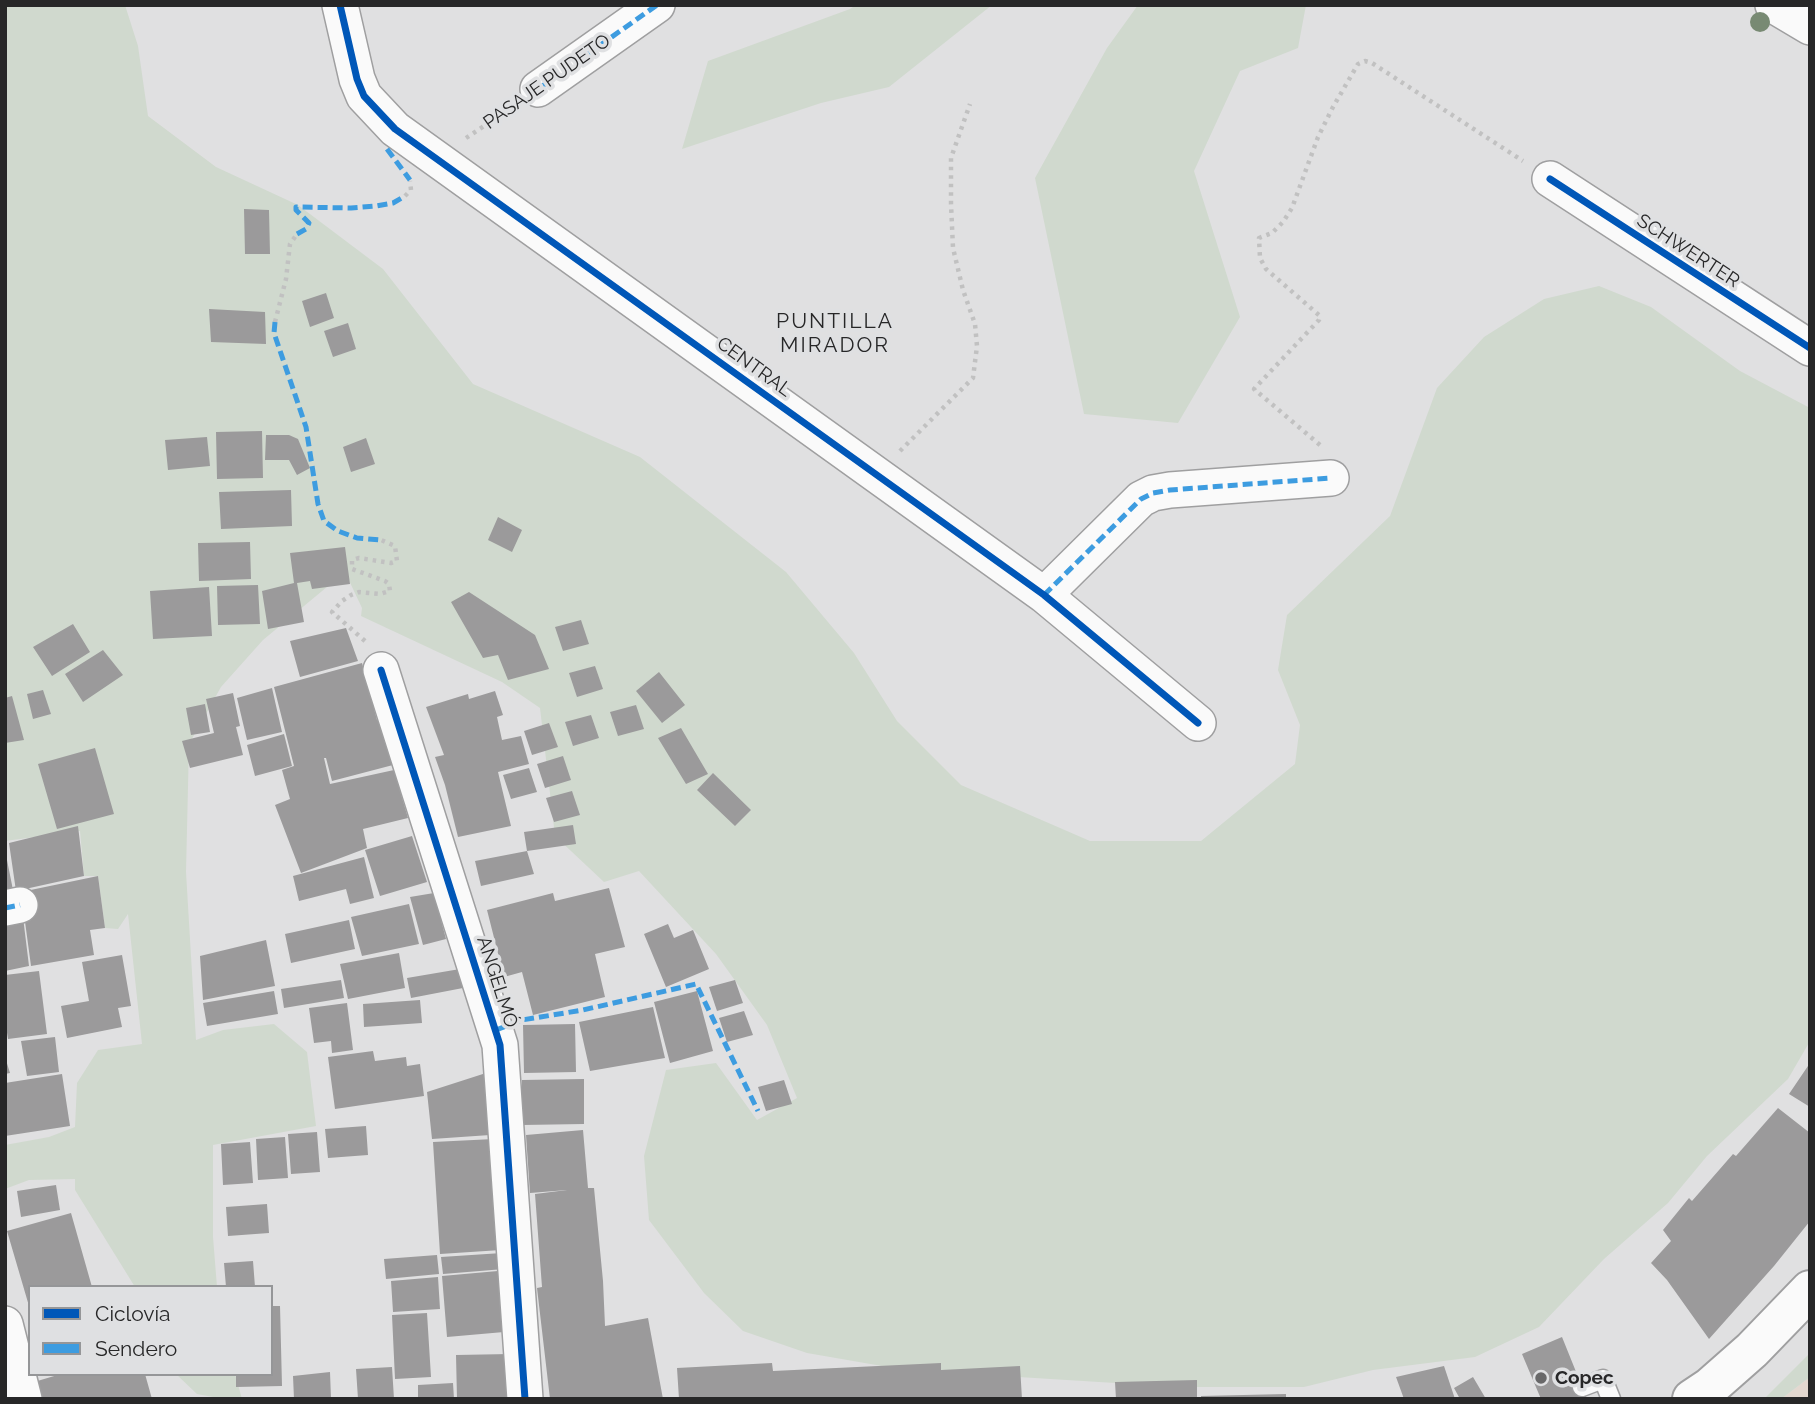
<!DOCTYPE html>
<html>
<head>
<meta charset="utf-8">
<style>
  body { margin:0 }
  #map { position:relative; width:1815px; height:1404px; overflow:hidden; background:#e0e0e1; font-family:Raleway,sans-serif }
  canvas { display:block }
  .frame { position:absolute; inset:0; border:7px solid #272728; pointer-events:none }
  .legend { position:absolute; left:28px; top:1285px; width:245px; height:91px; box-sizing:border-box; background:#dfe0e2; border:2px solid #959698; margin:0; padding:9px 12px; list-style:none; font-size:21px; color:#272728 }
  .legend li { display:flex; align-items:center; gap:14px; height:35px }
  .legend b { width:35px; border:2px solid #959698 }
</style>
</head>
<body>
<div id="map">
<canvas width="1815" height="1404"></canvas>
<div class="frame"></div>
<ul class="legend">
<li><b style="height:9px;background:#0057b8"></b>Ciclovía</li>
<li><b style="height:9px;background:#3d9ce0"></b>Sendero</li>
</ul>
</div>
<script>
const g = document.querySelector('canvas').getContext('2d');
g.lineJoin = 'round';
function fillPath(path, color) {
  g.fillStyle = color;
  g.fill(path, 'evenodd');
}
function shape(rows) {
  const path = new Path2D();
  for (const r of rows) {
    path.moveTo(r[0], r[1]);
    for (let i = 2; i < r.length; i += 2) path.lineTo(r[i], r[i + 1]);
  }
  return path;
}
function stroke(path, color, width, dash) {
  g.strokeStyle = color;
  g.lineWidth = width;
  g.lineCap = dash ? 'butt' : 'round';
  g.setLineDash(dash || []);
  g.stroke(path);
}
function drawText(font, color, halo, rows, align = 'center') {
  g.font = font + ' Raleway,sans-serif';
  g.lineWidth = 7;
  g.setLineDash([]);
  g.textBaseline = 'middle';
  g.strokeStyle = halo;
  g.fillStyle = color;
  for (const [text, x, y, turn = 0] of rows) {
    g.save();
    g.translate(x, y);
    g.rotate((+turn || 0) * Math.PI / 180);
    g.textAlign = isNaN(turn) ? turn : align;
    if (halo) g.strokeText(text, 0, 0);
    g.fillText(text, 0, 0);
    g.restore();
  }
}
const industrial = shape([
  [1810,1377,1810,1399,1781,1399,1806,1380]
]);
const green = shape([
  [5,5,125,5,138,46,148,116,216,167,298,205,383,269,473,384,640,457,786,572,854,653,897,721,961,785,1090,841,1201,841,1295,764,1300,725,1278,670,1287,615,1390,516,1437,388,1484,337,1544,299,1599,286,1651,307,1740,371,1810,408,1810,1041,1788,1079,1707,1156,1668,1203,1604,1259,1539,1327,1475,1357,1373,1370,1304,1387,1180,1387,905,1370,807,1353,743,1331,704,1293,649,1220,644,1156,666,1070,716,1063,757,1120,797,1098,767,1025,716,954,639,871,604,882,555,836,540,708,502,682,361,616,362,608,345,572,263,640,221,687,189,744,186,872,196,1040,223,1030,274,1024,307,1052,316,1126,213,1145,213,1237,217,1287,135,1287,75,1190,75,1179,29,1180,5,1189,5,1145,49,1137,75,1127,77,1083,98,1050,142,1044,128,914,118,929,105,928,98,876,84,876,80,831,5,841],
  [856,5,992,5,889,87,821,103,682,149,708,61,850,9],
  [1138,5,1306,5,1298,48,1240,71,1194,171,1240,317,1178,423,1084,414,1035,178,1107,48],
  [1810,1353,1810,1377,1781,1399,1764,1399],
  [176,1374,235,1374,242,1399,224,1399,197,1394]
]);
const building = shape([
  [244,209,269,210,270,254,245,254],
  [326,293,334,318,310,327,302,301],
  [209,309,265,312,266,344,211,342],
  [348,323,356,349,333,357,324,331],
  [262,431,263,478,217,479,216,432],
  [266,435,289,435,298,439,310,468,297,475,289,460,265,460],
  [207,437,210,466,168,470,165,440],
  [366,438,375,464,351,472,343,447],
  [291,490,292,526,221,529,219,492],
  [498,517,522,530,512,552,488,540],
  [250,542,251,579,199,581,198,543],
  [345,547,350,584,312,589,310,581,297,583,304,622,268,629,262,591,294,583,290,553],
  [258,585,260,624,218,625,217,586],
  [209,587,212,636,153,639,150,591],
  [469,592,535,635,549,669,508,680,498,655,483,658,451,602],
  [581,620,589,644,563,651,555,627],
  [73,624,90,652,52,676,33,647],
  [346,628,358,661,300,677,290,641],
  [103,650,123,675,83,702,65,674],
  [362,663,377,720,381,720,393,765,332,781,326,758,324,758,330,784,394,770,408,818,363,829,367,848,301,873,275,805,290,799,282,770,294,766,274,687],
  [595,666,603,689,577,697,569,673],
  [659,672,685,705,662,723,636,691],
  [272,688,282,732,247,740,237,698],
  [43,690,51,714,33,719,27,694],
  [495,691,503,715,497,717,502,740,521,736,529,764,498,772,511,826,458,837,445,785,435,757,444,755,426,707,468,694,469,699],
  [233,693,240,726,236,727,243,755,190,768,182,741,214,733,206,699],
  [12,696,24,740,5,743,5,698],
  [205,704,210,732,191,735,186,708],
  [636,705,644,729,618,736,610,712],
  [591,715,599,738,573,746,565,722],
  [549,723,558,747,532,755,524,731],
  [681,728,708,774,686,784,658,738],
  [284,734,292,766,255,776,247,745],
  [95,748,114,814,57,829,38,764],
  [563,756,571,780,545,788,537,764],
  [529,768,537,792,511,799,503,775],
  [713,773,751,810,735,826,697,790],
  [572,791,580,815,554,822,546,798],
  [573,825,576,844,527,851,524,832],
  [78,826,84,876,16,891,9,843],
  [412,836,427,882,380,896,365,850],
  [5,850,14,895,5,897],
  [527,851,534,874,481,886,475,861],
  [364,857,374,898,350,904,346,889,299,901,293,876],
  [98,876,105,928,90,930,94,955,31,966,21,892],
  [609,888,625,947,595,954,605,997,533,1015,522,972,504,977,487,910,553,893,555,901],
  [434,893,446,939,423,945,410,897],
  [409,904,419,944,362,956,351,917],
  [22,909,29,966,5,971,5,913],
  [349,920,355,949,291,963,285,934],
  [668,924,674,938,693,930,709,969,666,987,644,934],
  [266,940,275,986,203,1000,200,956],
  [399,953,405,988,348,999,340,964],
  [122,955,131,1006,118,1008,122,1027,67,1038,61,1006,89,1001,82,962],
  [460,969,463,988,411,998,407,978],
  [39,971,47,1034,8,1039,5,1020,5,975],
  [341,980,344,998,284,1008,281,989],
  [735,980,743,1003,717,1011,709,987],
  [274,991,278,1014,207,1026,203,1003],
  [697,991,713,1051,670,1063,654,1002],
  [420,1000,422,1023,364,1027,363,1004],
  [347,1003,353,1050,332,1053,331,1041,314,1043,309,1008],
  [653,1007,665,1058,590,1071,579,1022],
  [744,1011,753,1035,727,1042,719,1018],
  [575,1024,576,1072,524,1073,523,1025],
  [55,1037,59,1072,27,1076,21,1041],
  [373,1051,375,1061,406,1057,407,1066,420,1064,424,1096,335,1109,328,1057],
  [5,1057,10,1073,5,1074],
  [1810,1063,1810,1107,1789,1094],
  [486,1073,490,1135,432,1139,427,1092],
  [62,1074,70,1126,5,1136,5,1083],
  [584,1079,584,1124,522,1125,522,1080],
  [784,1080,792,1104,766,1111,758,1087],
  [1778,1108,1810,1133,1810,1221,1774,1266,1709,1339,1667,1280,1651,1263,1671,1241,1663,1230,1689,1198,1692,1201,1733,1154,1736,1156],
  [366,1126,368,1155,328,1158,325,1129],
  [583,1130,588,1188,594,1188,603,1281,605,1326,648,1318,663,1399,550,1399,537,1288,542,1287,535,1194,567,1190,530,1193,526,1135],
  [317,1132,320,1172,291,1174,288,1134],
  [285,1137,288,1178,258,1180,256,1139],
  [494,1139,501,1250,440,1254,433,1142],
  [250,1142,253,1183,223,1185,221,1144],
  [56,1185,60,1210,21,1217,17,1191],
  [267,1204,269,1233,228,1236,226,1207],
  [71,1213,92,1287,30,1287,29,1306,7,1231],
  [502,1253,504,1269,443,1274,441,1257],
  [437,1255,439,1274,386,1279,384,1259],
  [253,1261,255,1287,226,1287,224,1263],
  [498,1271,504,1332,447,1337,442,1276],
  [438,1277,440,1309,393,1312,391,1281],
  [271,1306,280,1306,282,1386,236,1387,236,1374,271,1374],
  [427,1313,431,1377,395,1379,392,1315],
  [1562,1337,1587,1399,1541,1399,1522,1354],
  [510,1354,511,1399,457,1399,456,1355],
  [772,1363,773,1371,941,1363,941,1370,1020,1366,1022,1399,679,1399,677,1368],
  [1444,1366,1455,1399,1404,1399,1396,1377],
  [392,1367,394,1399,358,1399,356,1369],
  [330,1372,331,1399,294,1399,293,1376],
  [61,1374,145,1374,152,1399,39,1399,34,1382],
  [1473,1377,1486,1399,1460,1399,1454,1388],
  [1197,1380,1197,1399,1116,1399,1115,1382],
  [453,1383,454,1399,418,1399,418,1385],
  [1286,1394,1286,1399,1201,1399,1201,1396]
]);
const path = shape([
  [466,138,511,108],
  [405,196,411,190,410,181],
  [275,322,286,279,290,244,297,234],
  [1320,445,1254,389,1319,320,1320,316,1266,269,1260,258,1259,238,1272,233,1283,222,1292,208,1318,137,1333,107,1358,64,1365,61,1372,63,1523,161],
  [900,451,973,378,977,346,975,324,963,290,953,248,951,204,951,158,970,104],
  [365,641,332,612,342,601,351,595,359,592,380,594,390,591,389,584,385,581,352,569,352,560,359,558,391,563,397,561,395,546,381,540]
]);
const lane = shape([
  [1582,1387,1603,1379,1611,1399]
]);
const street = shape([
  [340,5,357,79,364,96,395,129,1044,595,1198,723],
  [1773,5,1810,27],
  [538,89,657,5],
  [1550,179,1810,348],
  [1044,595,1141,499,1153,493,1170,490,1331,478],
  [381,670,500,1045,525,1399],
  [5,908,20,905],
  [5,1324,24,1399]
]);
const primary = shape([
  [1692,1399,1710,1387,1752,1350,1810,1290]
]);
const quiet = shape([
  [538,89,657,5],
  [387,149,410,180],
  [297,234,306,229,309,223,296,210,296,207,351,208,376,206,393,203,405,196],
  [275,322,274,333,306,427,318,504,324,521,338,531,357,538,381,540],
  [1044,595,1141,499,1153,493,1170,490,1331,478],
  [5,908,20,905],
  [496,1030,522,1020,583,1010,696,984,758,1111]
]);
const cycleway = shape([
  [340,5,357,79,364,96,395,129,1044,595,1198,723],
  [1550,179,1810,348],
  [381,670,500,1045,525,1399]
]);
const trees = [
  [1760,22]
];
const markers = [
  [1541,1378,7,"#686869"]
];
const streetNames = [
  ["PASAJE PUDETO",547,82,-35],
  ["SCHWERTER",1688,251,33],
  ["CENTRAL",754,367,36],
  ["ANGELMÓ",497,982,72]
];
const poiNames = [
  ["Copec",1555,1378]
];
const neighbourhoodNames = [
  ["PUNTILLA",835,322],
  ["MIRADOR",835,346]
];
fillPath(industrial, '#e3d8d0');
fillPath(green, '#d0d9ce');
fillPath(building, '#9b9a9b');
stroke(lane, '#9f9fa0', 21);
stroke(street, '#9f9fa0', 38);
stroke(primary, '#9f9fa0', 42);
stroke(path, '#c1c1c1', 4.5, [3.5, 5]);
stroke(lane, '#fafafa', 18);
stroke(street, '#fafafa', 35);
stroke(primary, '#fafafa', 38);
stroke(quiet, '#3d9ce0', 5, [10, 5]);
stroke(cycleway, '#0057b8', 7);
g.fillStyle = '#788a73';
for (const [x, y] of trees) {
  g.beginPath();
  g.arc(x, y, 10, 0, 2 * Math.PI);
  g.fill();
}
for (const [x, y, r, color] of markers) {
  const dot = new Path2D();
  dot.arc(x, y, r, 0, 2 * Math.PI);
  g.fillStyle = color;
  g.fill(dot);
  stroke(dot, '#dfe0e2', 2.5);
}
drawText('19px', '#272728', '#dfe0e2', streetNames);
drawText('bold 19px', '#272728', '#dfe0e2', poiNames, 'left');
g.letterSpacing = '2px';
drawText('21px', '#272728', '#dfe0e2', neighbourhoodNames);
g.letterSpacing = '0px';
</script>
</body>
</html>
